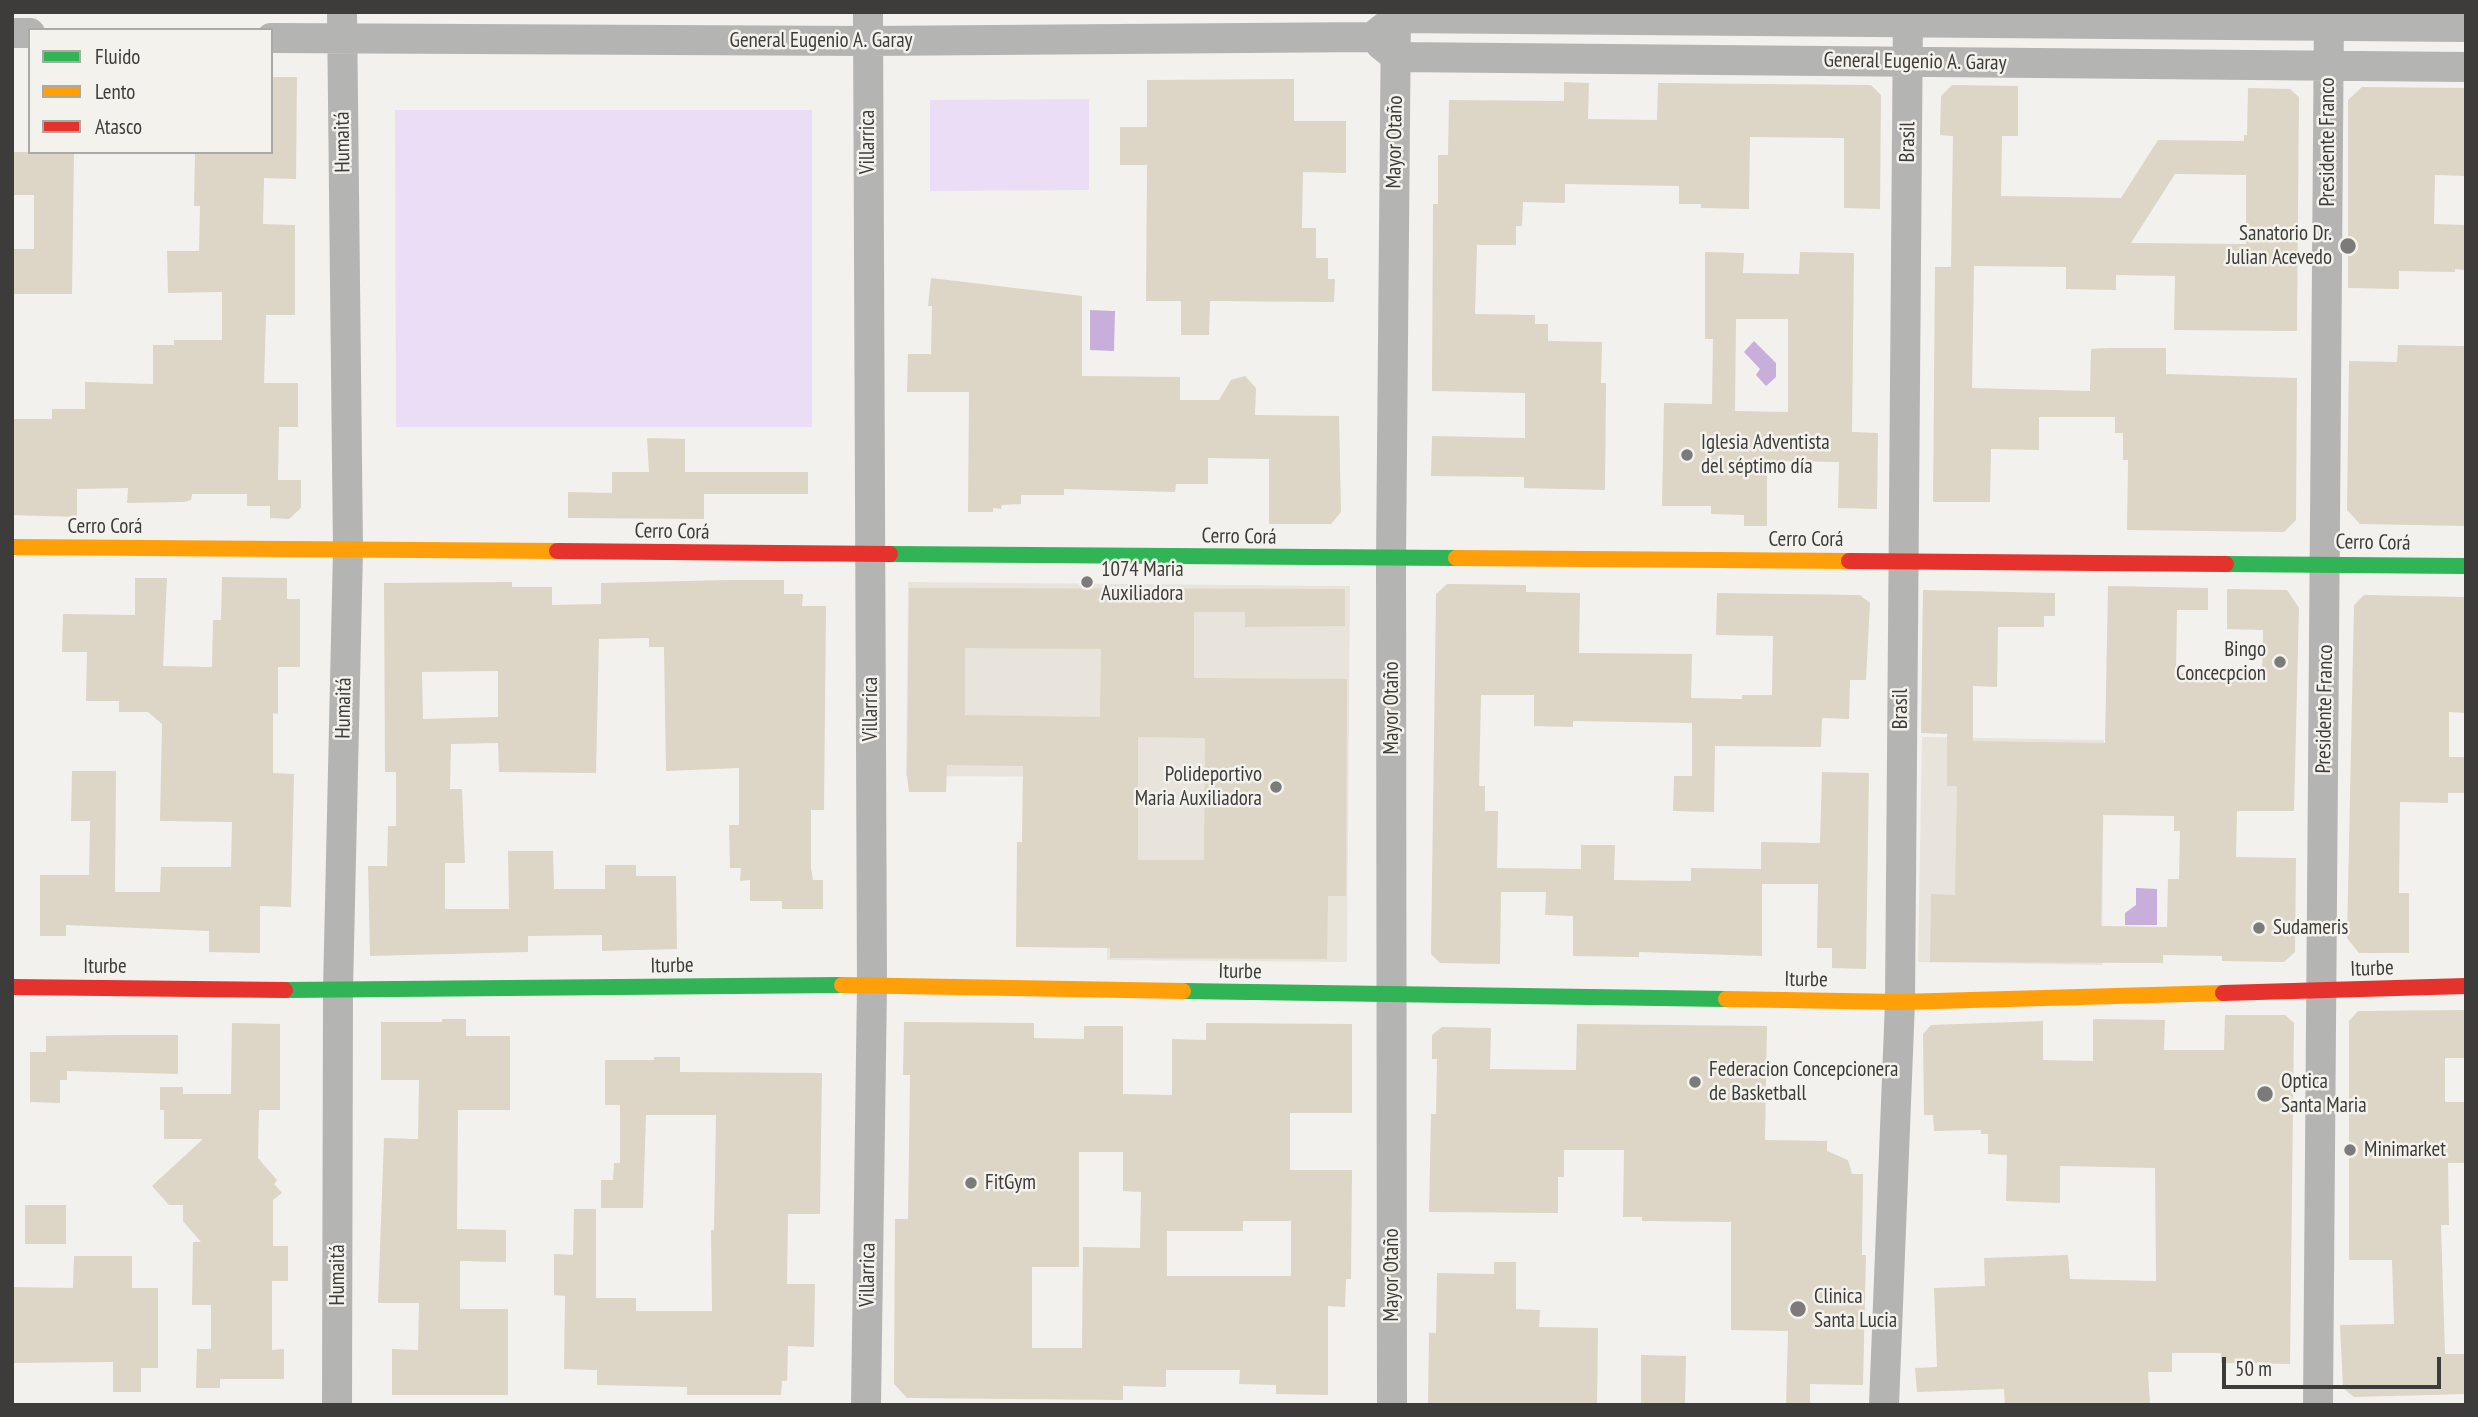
<!DOCTYPE html>
<html>
<head>
<meta charset="utf-8">
<style>
  body { margin:0 }
  #map { position:relative; width:2478px; height:1417px; overflow:hidden; background:#f3f1ee; font-family:"PT Sans Narrow",sans-serif }
  canvas { display:block }
  .frame { position:absolute; inset:0; border:14px solid #3d3c3a; pointer-events:none }
  .legend { position:absolute; left:28px; top:28px; width:245px; height:126px; box-sizing:border-box; background:#f4f2ed; border:2px solid #aba9a5; margin:0; padding:9px 12px; list-style:none; font-size:21px; color:#3d3c3a }
  .legend li { display:flex; align-items:center; gap:14px; height:35px }
  .legend b { width:35px; border:2px solid #aba9a5 }
  .scale { position:absolute; left:2222px; top:1357px; width:219px; height:32px; box-sizing:border-box; border:4px solid #3d3c3a; border-top:0; padding-left:9px; font-size:21px; line-height:24px; white-space:nowrap; color:#3d3c3a; -webkit-text-stroke:5px #f4f2ed; paint-order:stroke }
</style>
</head>
<body>
<div id="map">
<canvas width="2478" height="1417"></canvas>
<div class="frame"></div>
<ul class="legend">
<li><b style="height:9px;background:#30b455"></b>Fluido</li>
<li><b style="height:9px;background:#ff9f0a"></b>Lento</li>
<li><b style="height:9px;background:#e5322d"></b>Atasco</li>
</ul>
<div class="scale">50 m</div>
</div>
<script>
const g = document.querySelector('canvas').getContext('2d');
g.lineJoin = 'round';
function fillPath(path, color) {
  g.fillStyle = color;
  g.fill(path, 'evenodd');
}
function shape(rows) {
  const path = new Path2D();
  for (const r of rows) {
    path.moveTo(r[0], r[1]);
    for (let i = 2; i < r.length; i += 2) path.lineTo(r[i], r[i + 1]);
  }
  return path;
}
function stroke(path, color, width, dash) {
  g.strokeStyle = color;
  g.lineWidth = width;
  g.lineCap = dash ? 'butt' : 'round';
  g.setLineDash(dash || []);
  g.stroke(path);
}
function drawText(font, color, halo, rows, align = 'center') {
  g.font = font + ' "PT Sans Narrow",sans-serif';
  g.lineWidth = 5;
  g.setLineDash([]);
  g.textBaseline = 'middle';
  g.strokeStyle = halo;
  g.fillStyle = color;
  for (const [text, x, y, turn = 0] of rows) {
    g.save();
    g.translate(x, y);
    g.rotate((+turn || 0) * Math.PI / 180);
    g.textAlign = isNaN(turn) ? turn : align;
    if (halo) g.strokeText(text, 0, 0);
    g.fillText(text, 0, 0);
    g.restore();
  }
}
const built = shape([
  [908,582,1350,586,1347,962,1107,960,1109,777,906,776],
  [1922,737,2104,740,2102,965,1918,962]
]);
const green = shape([
  [1089,99,1089,190,930,191,930,100],
  [395,110,812,110,812,427,396,427]
]);
const water = shape([
  [1090,310,1115,311,1114,351,1090,350],
  [1754,341,1776,363,1776,377,1766,386,1756,375,1760,369,1744,352],
  [2136,888,2157,889,2157,925,2125,925,2125,913,2136,905]
]);
const building = shape([
  [271,77,297,77,296,179,264,178,263,224,295,225,295,315,266,315,264,383,298,383,298,427,279,427,278,480,301,480,301,508,289,519,270,518,270,506,247,506,247,494,192,494,191,500,184,502,127,503,128,488,77,489,77,517,12,515,12,419,52,419,52,409,85,409,85,382,153,384,153,345,174,345,174,340,222,340,222,292,168,293,167,251,199,251,200,206,194,206,195,152,271,152],
  [1294,79,1294,121,1346,121,1346,173,1303,172,1302,228,1316,228,1316,258,1328,258,1328,279,1335,279,1334,302,1210,301,1209,335,1181,335,1181,301,1146,301,1147,165,1120,165,1120,127,1147,127,1147,80],
  [1564,82,1589,83,1588,119,1657,120,1658,83,1871,85,1881,95,1880,209,1844,208,1844,138,1750,137,1749,209,1701,208,1701,204,1679,204,1679,186,1565,184,1565,203,1523,202,1522,226,1516,226,1516,245,1477,245,1475,314,1535,315,1535,324,1548,324,1548,341,1602,342,1601,383,1606,383,1605,490,1524,488,1524,477,1431,476,1432,436,1525,438,1525,393,1432,391,1433,204,1438,204,1438,155,1448,155,1449,100,1564,101],
  [1952,85,2018,86,2018,136,2002,136,2001,196,2121,198,2158,140,2244,141,2244,135,2247,135,2248,88,2290,89,2299,97,2297,331,2174,330,2175,276,2116,275,2116,290,2066,289,2066,267,1974,266,1972,388,2090,391,2091,349,2109,348,2166,348,2166,374,2297,378,2296,520,2284,532,2127,530,2128,460,2123,460,2123,433,2115,433,2115,417,2039,417,2039,450,1991,449,1990,502,1933,502,1935,267,1951,267,1953,136,1940,135,1941,96],
  [2175,174,2246,175,2246,244,2131,243],
  [2362,87,2466,88,2466,176,2435,175,2434,224,2466,225,2466,270,2455,269,2455,272,2399,271,2399,289,2348,288,2348,100],
  [12,152,74,152,72,294,12,294,12,249,34,249,34,195,12,195],
  [1705,252,1744,253,1743,273,1799,274,1800,252,1854,253,1852,432,1878,433,1877,509,1838,508,1839,462,1767,461,1767,526,1744,526,1744,515,1711,514,1711,506,1662,506,1664,403,1712,404,1713,339,1705,339],
  [1736,319,1788,319,1788,412,1735,411],
  [931,278,1082,296,1082,376,1180,377,1180,400,1219,400,1231,380,1245,376,1256,388,1255,415,1339,416,1341,512,1331,524,1269,524,1269,459,1208,458,1208,484,1176,484,1175,492,1064,489,1064,495,1021,495,1021,504,1002,505,1001,509,993,508,993,512,968,512,969,392,907,392,908,354,931,354,932,306,928,306],
  [2398,345,2466,346,2466,526,2360,524,2347,510,2349,361,2397,362],
  [647,438,685,439,685,472,808,472,808,494,704,494,704,519,568,518,568,492,612,493,612,472,649,472],
  [222,577,287,578,287,599,300,599,300,667,278,667,278,714,273,713,273,773,294,774,291,907,260,906,260,953,209,952,209,931,66,925,66,936,40,936,40,875,89,875,90,821,71,821,72,771,116,771,115,892,160,892,161,867,231,867,232,822,160,821,162,724,148,712,119,712,119,701,86,701,87,652,62,652,63,614,135,615,135,578,167,578,163,666,212,667,213,620,221,620],
  [728,580,784,580,784,594,803,594,802,606,826,606,824,810,811,810,811,868,813,880,823,880,823,909,782,909,782,901,750,901,750,880,740,881,741,868,730,868,729,825,739,825,739,768,666,771,664,647,649,647,649,638,599,639,596,773,499,772,498,743,451,744,450,789,462,789,465,863,445,863,445,909,509,909,508,851,553,851,554,889,605,889,605,865,636,865,636,876,676,876,677,949,602,951,602,935,528,936,528,952,370,956,368,866,387,866,388,826,396,826,396,772,385,772,384,583,512,582,512,587,552,587,552,605,601,604,601,583],
  [498,671,498,717,423,719,422,672],
  [1447,584,1526,585,1526,592,1580,593,1579,653,1692,654,1691,698,1742,699,1742,695,1772,695,1773,636,1716,635,1717,593,1860,595,1870,603,1866,680,1850,680,1849,719,1822,718,1821,747,1715,746,1714,812,1673,811,1674,776,1692,776,1692,723,1573,721,1573,727,1534,726,1534,695,1481,695,1479,786,1485,786,1485,811,1498,811,1497,868,1581,869,1581,845,1615,845,1614,880,1691,881,1691,868,1761,869,1761,842,1820,843,1822,772,1869,773,1866,969,1832,968,1832,948,1817,948,1818,884,1762,884,1762,956,1639,952,1639,957,1573,956,1573,916,1545,915,1546,892,1501,892,1500,964,1440,963,1431,954,1436,594],
  [2108,586,2208,588,2208,610,2177,610,2176,673,2262,674,2263,630,2227,629,2227,589,2287,590,2299,608,2294,811,2237,811,2236,857,2296,858,2295,952,2284,962,2222,961,2222,956,2163,955,2163,963,1930,962,1931,894,1955,895,1957,786,1947,786,1947,734,1921,733,1923,590,2055,593,2055,616,2044,616,2044,627,1998,627,1997,687,1973,686,1973,741,2105,743],
  [2103,815,2174,816,2174,831,2180,831,2179,879,2168,879,2167,927,2101,926],
  [909,588,1345,589,1345,626,1245,627,1245,612,1194,612,1194,678,1347,679,1346,896,1328,896,1327,959,1110,958,1110,948,1016,947,1017,842,1022,842,1023,766,947,765,946,792,909,792,907,776],
  [965,648,1101,649,1100,717,965,715],
  [1138,737,1205,738,1204,860,1138,860],
  [2364,595,2466,597,2466,713,2449,712,2449,757,2466,757,2466,793,2448,793,2448,803,2400,802,2399,893,2409,893,2409,953,2359,953,2347,938,2354,605],
  [2466,1010,2466,1058,2445,1058,2445,1102,2466,1102,2466,1163,2448,1163,2449,1225,2441,1225,2445,1354,2466,1354,2466,1394,2354,1397,2343,1388,2340,1325,2394,1324,2392,1260,2349,1260,2349,1021,2358,1011],
  [2225,1015,2285,1015,2294,1023,2290,1364,2221,1363,2221,1353,2172,1353,2172,1372,2148,1372,2150,1405,2005,1405,2004,1389,1917,1392,1915,1368,1937,1367,1934,1288,1985,1286,1984,1258,2068,1255,2070,1279,2156,1281,2155,1168,2060,1166,2060,1203,2006,1201,2007,1155,1988,1154,1988,1134,1981,1134,1981,1130,1934,1131,1933,1115,1924,1115,1923,1034,1931,1025,2043,1021,2043,1060,2093,1061,2093,1019,2165,1020,2164,1050,2224,1050],
  [442,1019,466,1019,466,1036,510,1036,510,1110,458,1110,457,1229,506,1230,506,1262,460,1261,460,1309,508,1309,508,1395,392,1395,392,1349,418,1350,419,1303,378,1303,384,1138,418,1139,419,1080,381,1080,381,1022,442,1022],
  [904,1022,1034,1023,1034,1038,1084,1039,1084,1026,1123,1026,1123,1094,1172,1095,1172,1039,1206,1040,1206,1023,1352,1024,1352,1113,1290,1113,1290,1170,1352,1170,1351,1279,1346,1279,1345,1307,1328,1306,1328,1395,1276,1394,1276,1385,1239,1384,1240,1370,1166,1370,1166,1387,1123,1386,1123,1400,907,1398,894,1384,895,1219,908,1219,910,1075,903,1075],
  [1079,1152,1123,1152,1123,1191,1141,1192,1140,1248,1083,1247,1082,1348,1032,1348,1032,1267,1079,1267],
  [1243,1221,1291,1221,1291,1276,1167,1276,1167,1231,1243,1231],
  [232,1023,280,1024,280,1110,259,1110,258,1158,277,1180,274,1184,282,1193,273,1200,273,1246,288,1246,288,1281,272,1281,272,1350,284,1349,284,1379,220,1379,220,1388,196,1388,197,1349,211,1349,211,1305,192,1305,193,1242,201,1242,183,1221,183,1205,169,1205,152,1186,203,1139,164,1139,164,1110,160,1110,160,1087,183,1087,183,1094,231,1094],
  [1577,1024,1767,1026,1765,1140,1827,1141,1827,1151,1848,1160,1852,1174,1863,1174,1862,1255,1866,1255,1863,1385,1810,1384,1810,1405,1786,1405,1788,1331,1731,1330,1731,1222,1642,1221,1642,1217,1623,1217,1624,1150,1564,1150,1564,1177,1558,1177,1558,1213,1429,1212,1431,1114,1436,1114,1437,1059,1432,1059,1432,1035,1442,1027,1491,1028,1490,1069,1576,1070],
  [118,1035,178,1035,178,1074,67,1071,67,1080,60,1080,60,1103,30,1102,30,1052,46,1052,46,1036],
  [654,1057,680,1057,680,1072,822,1073,820,1214,788,1214,787,1284,815,1284,814,1347,788,1346,787,1381,782,1381,781,1395,687,1395,687,1387,597,1385,597,1370,564,1369,565,1296,554,1295,554,1254,573,1255,574,1209,596,1209,596,1298,636,1298,636,1311,712,1311,711,1230,714,1230,716,1115,646,1115,643,1208,601,1208,601,1180,613,1180,614,1163,620,1163,620,1105,605,1105,605,1060,654,1060],
  [25,1205,66,1205,66,1244,25,1244],
  [74,1256,132,1256,132,1288,158,1288,158,1368,141,1368,141,1392,113,1392,113,1362,12,1363,12,1287,73,1288],
  [1494,1262,1516,1262,1516,1309,1540,1310,1539,1327,1598,1328,1597,1405,1428,1404,1429,1333,1436,1333,1437,1273,1494,1274],
  [1641,1355,1686,1356,1685,1405,1641,1405]
]);
const street = shape([
  [12,33,30,33],
  [271,38,868,41,1372,37,1396,18,2466,27],
  [1380,44,1396,57,2466,67],
  [337,1405,338,990,348,550,342,12],
  [866,1405,872,986,868,12],
  [1392,1405,1391,560,1396,12],
  [1884,1405,1900,1002,1908,12],
  [2318,1405,2329,12]
]);
const fast = shape([
  [890,554,1456,558],
  [2226,564,2466,566],
  [285,990,842,985],
  [1183,991,1726,999]
]);
const slow = shape([
  [12,547,557,551],
  [1456,558,1849,561],
  [842,985,1183,991],
  [1726,999,1900,1002,2223,993]
]);
const jam = shape([
  [557,551,890,554],
  [1849,561,2226,564],
  [12,987,285,990],
  [2223,993,2466,986]
]);
const markers = [
  [2348,246,9,"#7d7b79"],
  [1687,455,7,"#7d7b79"],
  [1087,582,7,"#7d7b79"],
  [2280,662,7,"#7d7b79"],
  [1276,787,7,"#7d7b79"],
  [2259,928,7,"#7d7b79"],
  [1695,1082,7,"#7d7b79"],
  [2265,1094,9,"#7d7b79"],
  [2350,1150,7,"#7d7b79"],
  [971,1183,7,"#7d7b79"],
  [1798,1309,9,"#7d7b79"]
];
const streetNames = [
  ["General Eugenio A. Garay",821,41],
  ["General Eugenio A. Garay",1915,62,1],
  ["Humaitá",343,142,-91],
  ["Villarrica",868,142,-90],
  ["Mayor Otaño",1395,142,-89],
  ["Brasil",1908,142,-89],
  ["Presidente Franco",2328,142,-90],
  ["Cerro Corá",105,527],
  ["Cerro Corá",672,532,1],
  ["Cerro Corá",1239,537,1],
  ["Cerro Corá",1806,540],
  ["Cerro Corá",2373,543,1],
  ["Humaitá",344,708,-89],
  ["Mayor Otaño",1392,708,-90],
  ["Villarrica",871,709,-90],
  ["Brasil",1901,709,-90],
  ["Presidente Franco",2325,709,-89],
  ["Iturbe",672,966,-1],
  ["Iturbe",105,967],
  ["Iturbe",2372,969,-2],
  ["Iturbe",1240,972,1],
  ["Iturbe",1806,980,1],
  ["Humaitá",338,1275,-90],
  ["Villarrica",868,1275,-89],
  ["Mayor Otaño",1392,1275,-90]
];
const poiNames = [
  ["Sanatorio Dr.",2332,234,"right"],
  ["Julian Acevedo",2332,258,"right"],
  ["Iglesia Adventista",1701,443],
  ["del séptimo día",1701,467],
  ["1074 Maria",1101,570],
  ["Auxiliadora",1101,594],
  ["Bingo",2266,650,"right"],
  ["Concecpcion",2266,674,"right"],
  ["Polideportivo",1262,775,"right"],
  ["Maria Auxiliadora",1262,799,"right"],
  ["Sudameris",2273,928],
  ["Federacion Concepcionera",1709,1070],
  ["de Basketball",1709,1094],
  ["Optica",2281,1082],
  ["Santa Maria",2281,1106],
  ["Minimarket",2364,1150],
  ["FitGym",985,1183],
  ["Clinica",1814,1297],
  ["Santa Lucia",1814,1321]
];
fillPath(built, '#e8e4dc');
fillPath(green, '#ecddf6');
fillPath(water, '#c8aedb');
fillPath(building, '#ddd5c5');
stroke(street, '#b4b4b2', 30);
stroke(fast, '#30b455', 16);
stroke(slow, '#ff9f0a', 16);
stroke(jam, '#e5322d', 16);
for (const [x, y, r, color] of markers) {
  const dot = new Path2D();
  dot.arc(x, y, r, 0, 2 * Math.PI);
  g.fillStyle = color;
  g.fill(dot);
  stroke(dot, '#f4f2ed', 2.5);
}
drawText('21px', '#3d3c3a', '#f4f2ed', streetNames);
drawText('21px', '#3d3c3a', '#f4f2ed', poiNames, 'left');
</script>
</body>
</html>
